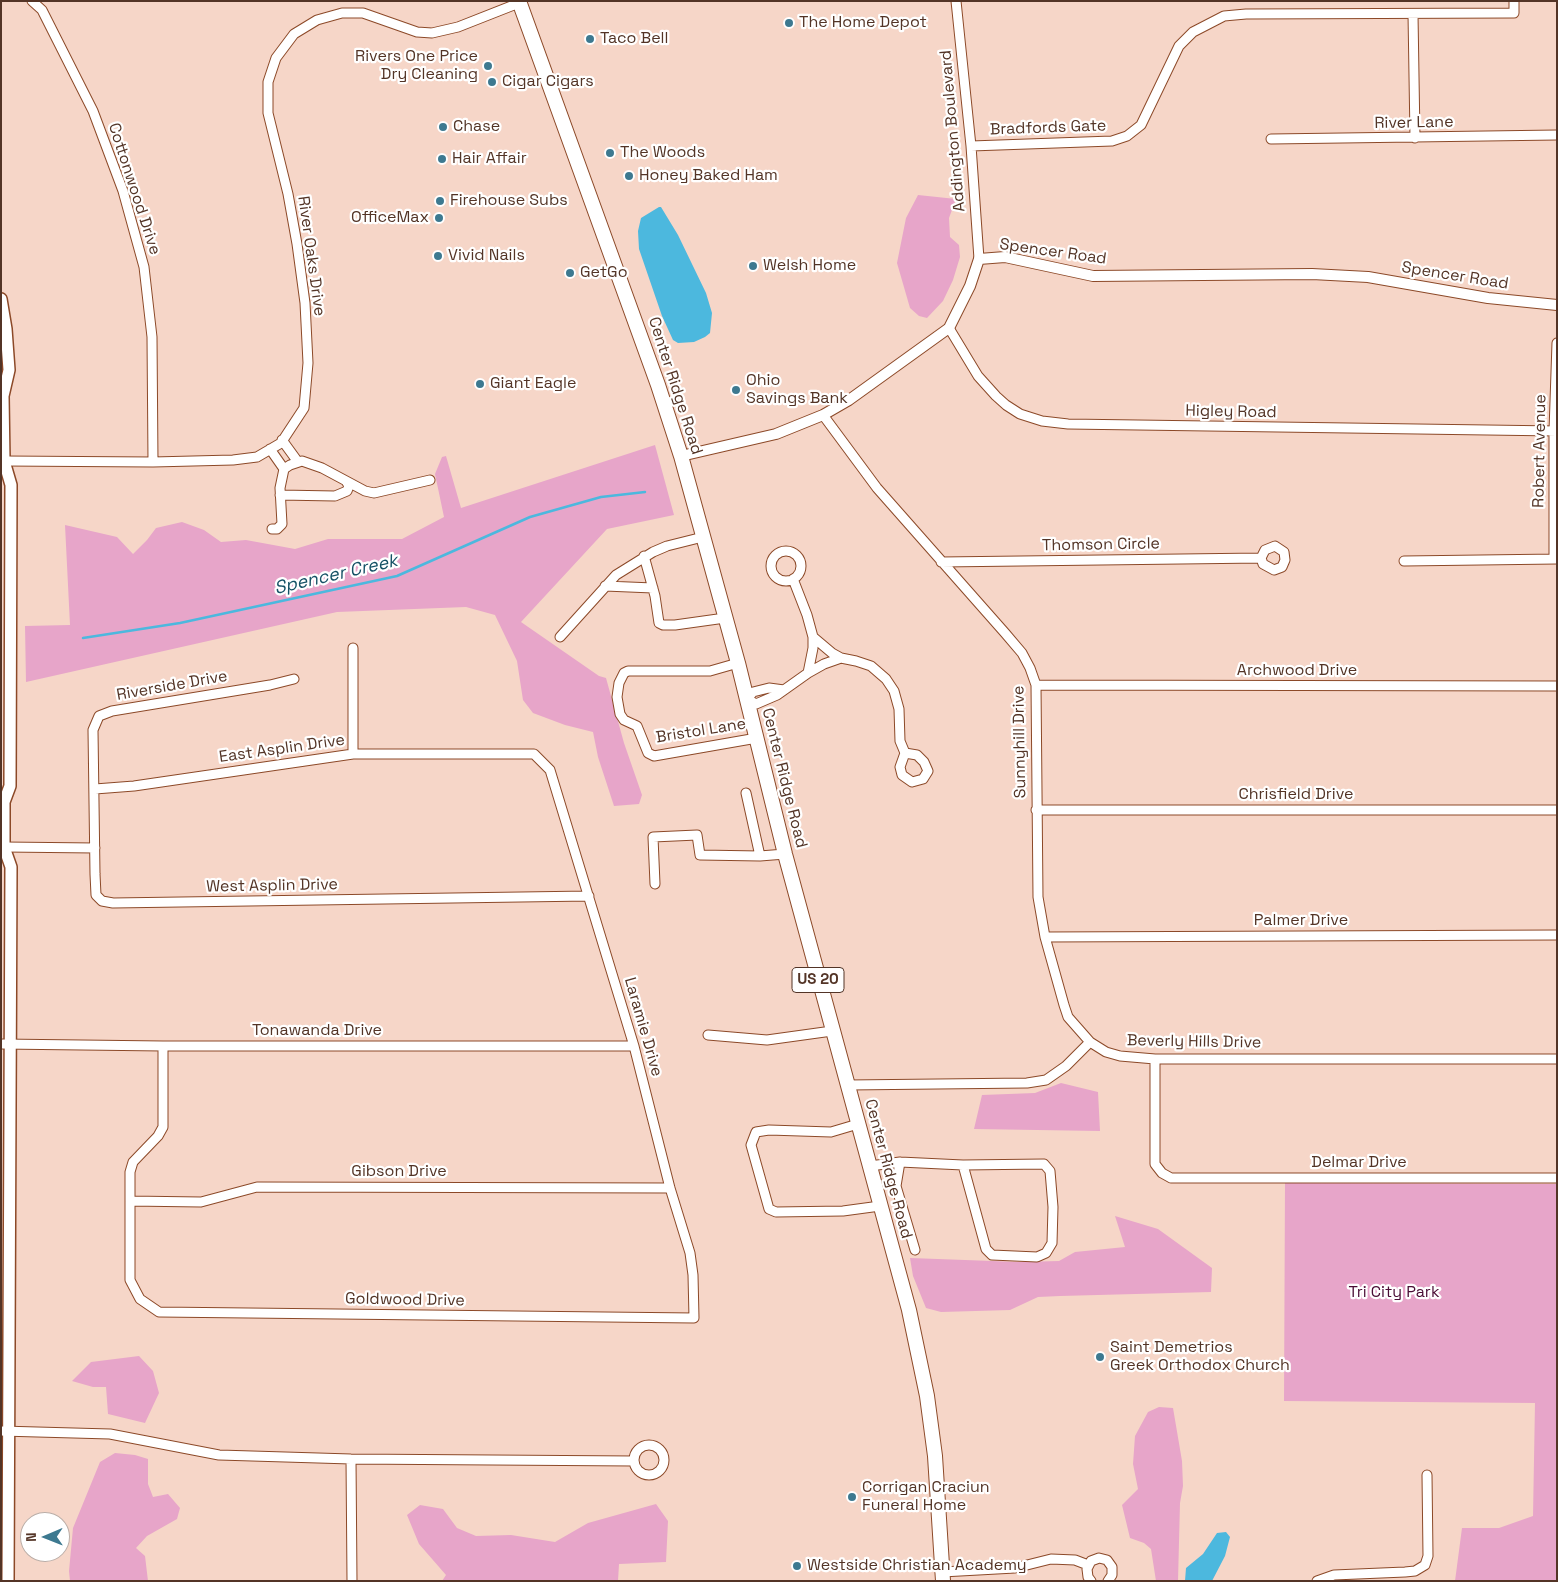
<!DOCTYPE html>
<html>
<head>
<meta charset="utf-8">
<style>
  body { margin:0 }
  #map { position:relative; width:1558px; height:1582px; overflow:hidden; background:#f6d6c8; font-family:"Space Grotesk",sans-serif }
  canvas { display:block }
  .frame { position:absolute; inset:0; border:2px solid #533426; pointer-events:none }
  .north { position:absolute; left:20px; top:1512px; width:50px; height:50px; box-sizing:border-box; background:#fff; border:1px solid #baaea8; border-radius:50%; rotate:269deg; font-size:14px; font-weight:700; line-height:20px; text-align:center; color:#533426 }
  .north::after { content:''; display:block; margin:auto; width:18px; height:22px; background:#3d7990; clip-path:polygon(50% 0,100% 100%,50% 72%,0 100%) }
</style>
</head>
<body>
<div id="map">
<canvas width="1558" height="1582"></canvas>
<div class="frame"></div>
<div class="north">N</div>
</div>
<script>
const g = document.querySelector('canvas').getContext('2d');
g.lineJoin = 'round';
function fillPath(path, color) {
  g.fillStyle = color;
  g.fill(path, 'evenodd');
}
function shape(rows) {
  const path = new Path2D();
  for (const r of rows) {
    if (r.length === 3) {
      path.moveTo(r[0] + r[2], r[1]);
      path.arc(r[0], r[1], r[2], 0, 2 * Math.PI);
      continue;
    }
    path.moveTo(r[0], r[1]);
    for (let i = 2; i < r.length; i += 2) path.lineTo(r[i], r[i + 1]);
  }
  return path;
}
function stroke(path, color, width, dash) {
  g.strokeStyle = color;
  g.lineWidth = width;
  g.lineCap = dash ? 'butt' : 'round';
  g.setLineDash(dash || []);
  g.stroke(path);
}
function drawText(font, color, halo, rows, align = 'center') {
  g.font = font + ' "Space Grotesk",sans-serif';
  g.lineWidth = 4.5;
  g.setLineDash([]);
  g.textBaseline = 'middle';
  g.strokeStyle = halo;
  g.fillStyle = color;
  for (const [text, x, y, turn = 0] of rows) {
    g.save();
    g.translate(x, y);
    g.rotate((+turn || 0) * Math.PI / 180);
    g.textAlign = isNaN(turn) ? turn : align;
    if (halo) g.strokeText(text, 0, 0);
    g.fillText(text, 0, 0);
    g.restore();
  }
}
const green = shape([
  [918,195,956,199,949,218,950,237,959,245,960,257,953,280,943,301,927,318,919,316,910,308,897,263,906,218],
  [655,445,674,515,607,529,521,622,599,676,606,678,624,743,642,795,639,804,614,806,598,757,593,732,565,725,533,713,523,700,517,661,495,615,466,607,337,612,26,682,25,626,70,625,65,525,117,537,133,554,147,540,156,528,182,522,204,530,221,542,246,540,295,549,328,539,402,539,444,517,435,474,442,457,446,456,461,508],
  [1061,1083,1098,1092,1100,1131,974,1129,982,1095,1035,1093],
  [1285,1183,1557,1184,1557,1581,1455,1581,1462,1528,1499,1528,1533,1516,1535,1403,1284,1401],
  [1115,1216,1158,1229,1212,1268,1211,1292,1060,1296,1038,1297,1010,1310,941,1312,926,1308,913,1276,910,1258,1020,1262,1059,1261,1075,1252,1125,1247],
  [139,1356,153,1371,159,1393,145,1423,108,1414,106,1387,93,1387,72,1381,91,1362],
  [1159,1407,1173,1408,1182,1461,1183,1486,1180,1503,1178,1581,1156,1581,1151,1549,1144,1543,1130,1538,1122,1505,1138,1489,1133,1464,1135,1436,1148,1412],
  [115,1453,135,1455,148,1459,148,1484,153,1497,168,1494,180,1508,177,1519,147,1536,136,1548,145,1556,148,1581,70,1581,69,1571,73,1528,100,1462],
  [656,1504,668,1521,666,1562,619,1564,618,1581,442,1581,446,1575,419,1544,407,1515,420,1505,443,1509,457,1528,476,1536,511,1535,555,1542,588,1523]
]);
const water = shape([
  [659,207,661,207,678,235,706,293,712,313,710,333,705,337,694,342,678,343,673,340,662,316,639,249,638,231,641,218],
  [1226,1532,1230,1537,1225,1556,1212,1581,1185,1581,1186,1568,1203,1554,1217,1533]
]);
const stream = shape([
  [83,638,180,623,397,576,530,517,601,497,645,492]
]);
const minor = shape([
  [32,1,42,10,93,111,123,191,144,267,152,337,153,462],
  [956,1,971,146,979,259],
  [1413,14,1415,138],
  [1271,139,1557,135],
  [971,146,1112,141,1127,136,1141,125,1179,46,1193,32,1224,16,1246,14,1514,13,1514,1],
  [949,328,978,376,996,396,1006,405,1020,414,1042,421,1068,424,1557,431],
  [823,415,877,488,1005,633,1022,653,1030,668,1036,685,1038,897,1045,937,1064,1005,1068,1017,1090,1042,1106,1052,1120,1056,1155,1059,1557,1059],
  [282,440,298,462],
  [270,449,284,469],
  [4,461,153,462,233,460,257,457,281,443,304,408,308,363,305,303,297,244,288,194,268,113,268,82,276,58,294,34,317,20,342,13,363,13,417,32,432,33,458,27,519,3],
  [280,495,335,496,347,491,349,486,346,481],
  [272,529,277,529,282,524,280,488,284,469,290,465,302,461,322,468,365,491,374,493,430,480],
  [786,566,15],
  [644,556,655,596,659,623,663,625,675,625,725,618],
  [1554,559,1554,431,1557,343],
  [1404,561,1557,559],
  [941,562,1261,558,1263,564,1274,570,1282,567,1285,560,1284,552,1275,546,1265,550,1261,558],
  [605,586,653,588],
  [560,637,616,575,653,552,667,546,703,537],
  [813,637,832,653,841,658],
  [353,648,353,754],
  [738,663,710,671,628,671,624,673,619,683,617,697,620,714,624,720,637,726,648,753,654,756,757,738],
  [808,673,824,664,841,658,856,661,871,666,886,679,894,691,899,709,900,741,905,753],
  [294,679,270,685,112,711,99,716,93,730,95,874,96,895,102,901,113,903,589,896],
  [1036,685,1557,686],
  [784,690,769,688,753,692,747,699,756,704,777,695,808,673,813,648,813,637,807,615,793,579],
  [905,753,917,755,924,762,928,771,923,779,912,782,902,775,900,767,905,753],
  [95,789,134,786,353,754,534,754,550,770,634,1046,670,1188,690,1253,693,1275,694,1318,159,1312,140,1299,130,1280,130,1172,133,1162,158,1136,163,1127,163,1046],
  [746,793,760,856],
  [1036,810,1557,810],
  [4,847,95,848],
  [655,884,653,837,697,835,700,855,760,856,785,854],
  [1045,937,1557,935],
  [708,1035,767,1040,832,1031],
  [1,1044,163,1046,634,1046],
  [1155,1059,1155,1164,1162,1173,1171,1178,1557,1178],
  [848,1085,1027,1083,1046,1080,1066,1066,1090,1042],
  [858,1124,831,1132,769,1130,756,1132,751,1145,769,1209,776,1212,843,1211,880,1206],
  [900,1162,896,1186,915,1250],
  [1044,1164,1050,1171,1053,1207,1052,1243,1046,1253,1037,1257,992,1255,986,1249,963,1165,1044,1164],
  [870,1166,900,1162,963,1165],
  [130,1201,201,1202,257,1187,670,1188],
  [1,1431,110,1434,219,1455,351,1459,634,1461],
  [649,1460,15],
  [351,1459,352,1581],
  [942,1572,1015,1568,1051,1559,1075,1560,1088,1565],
  [1091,1581,1088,1577,1087,1569,1091,1561,1099,1558,1107,1560,1112,1567,1112,1575,1108,1581],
  [1317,1581,1334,1575,1405,1572,1415,1571,1425,1565,1428,1556,1427,1475]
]);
const tertiary = shape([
  [681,456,776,434,823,415,849,400,949,328,970,286,979,259,1005,257,1093,276,1312,274,1368,277,1488,298,1557,305]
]);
const secondary = shape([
  [1,299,6,329,9,370,3,396,4,461,11,485,10,786,4,802,4,847,11,867,8,1581]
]);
const primary = shape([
  [519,1,658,385,681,456,738,663,785,854,909,1310,927,1396,935,1456,943,1581]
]);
const markers = [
  [789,23,5,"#3d7990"],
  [590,39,5,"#3d7990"],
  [488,66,5,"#3d7990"],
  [492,82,5,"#3d7990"],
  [443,127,5,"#3d7990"],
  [610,153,5,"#3d7990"],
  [442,159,5,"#3d7990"],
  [629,176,5,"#3d7990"],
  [440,201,5,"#3d7990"],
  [439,218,5,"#3d7990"],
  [438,256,5,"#3d7990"],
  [753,266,5,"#3d7990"],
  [570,273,5,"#3d7990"],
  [480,384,5,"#3d7990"],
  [736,390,5,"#3d7990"],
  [1100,1357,5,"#3d7990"],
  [852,1497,5,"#3d7990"],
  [797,1566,5,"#3d7990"]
];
const shields = [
  [818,980,52]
];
const shieldNames = [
  ["US 20",818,980]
];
const poiNames = [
  ["The Home Depot",799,23],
  ["Taco Bell",600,39],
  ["Rivers One Price",478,57,"right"],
  ["Dry Cleaning",478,75,"right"],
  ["Cigar Cigars",502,82],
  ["Chase",453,127],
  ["The Woods",620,153],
  ["Hair Affair",452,159],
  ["Honey Baked Ham",639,176],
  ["Firehouse Subs",450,201],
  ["OfficeMax",429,218,"right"],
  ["Vivid Nails",448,256],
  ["Welsh Home",763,266],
  ["GetGo",580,273],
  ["Ohio",746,381],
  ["Savings Bank",746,399],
  ["Giant Eagle",490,384],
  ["Saint Demetrios",1110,1348],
  ["Greek Orthodox Church",1110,1366],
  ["Corrigan Craciun",862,1488],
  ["Funeral Home",862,1506],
  ["Westside Christian Academy",807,1566]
];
const streetNames = [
  ["River Lane",1414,123,-1],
  ["Bradfords Gate",1048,128,-2],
  ["Addington Boulevard",953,131,-95],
  ["Cottonwood Drive",134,189,72],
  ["Spencer Road",1053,252,8],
  ["River Oaks Drive",311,256,82],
  ["Spencer Road",1455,276,9],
  ["Center Ridge Road",675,386,72],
  ["Higley Road",1231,412,1],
  ["Robert Avenue",1540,451,-89],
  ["Thomson Circle",1101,545,-1],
  ["Archwood Drive",1297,671],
  ["Riverside Drive",172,686,-10],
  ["Bristol Lane",701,731,-9],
  ["Sunnyhill Drive",1020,742,-91],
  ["East Asplin Drive",282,749,-8],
  ["Center Ridge Road",784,778,76],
  ["Chrisfield Drive",1296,795],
  ["West Asplin Drive",272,886,-1],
  ["Palmer Drive",1301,921],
  ["Laramie Drive",643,1027,74],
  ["Tonawanda Drive",317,1031],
  ["Beverly Hills Drive",1194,1042,1],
  ["Delmar Drive",1359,1163],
  ["Center Ridge Road",888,1169,75],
  ["Gibson Drive",399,1172],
  ["Goldwood Drive",405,1300,1]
];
const parkNames = [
  ["Tri City Park",1394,1293]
];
const waterNames = [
  ["Spencer Creek",336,575,-13]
];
fillPath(green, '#e7a5c9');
fillPath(water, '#4cb8de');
stroke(stream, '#4cb8de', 2.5);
stroke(minor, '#8c4928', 11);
stroke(tertiary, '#8c4928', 12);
stroke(secondary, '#8c4928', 14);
stroke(primary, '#8c4928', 16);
stroke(minor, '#fff', 9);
stroke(tertiary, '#fff', 10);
stroke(secondary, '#fff', 11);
stroke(primary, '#fff', 14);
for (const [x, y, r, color] of markers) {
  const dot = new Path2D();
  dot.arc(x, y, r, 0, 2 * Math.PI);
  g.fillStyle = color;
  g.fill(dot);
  stroke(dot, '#fff', 2);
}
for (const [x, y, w] of shields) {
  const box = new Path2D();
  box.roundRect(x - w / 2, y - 12.5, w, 25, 4);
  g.fillStyle = '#fff';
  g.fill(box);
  stroke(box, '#533426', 1);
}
drawText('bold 15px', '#533426', null, shieldNames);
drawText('16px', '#533426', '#fff', poiNames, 'left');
drawText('16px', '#533426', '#fff', streetNames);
drawText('16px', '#490c34', '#fff', parkNames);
drawText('italic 18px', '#155165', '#fff', waterNames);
</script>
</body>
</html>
